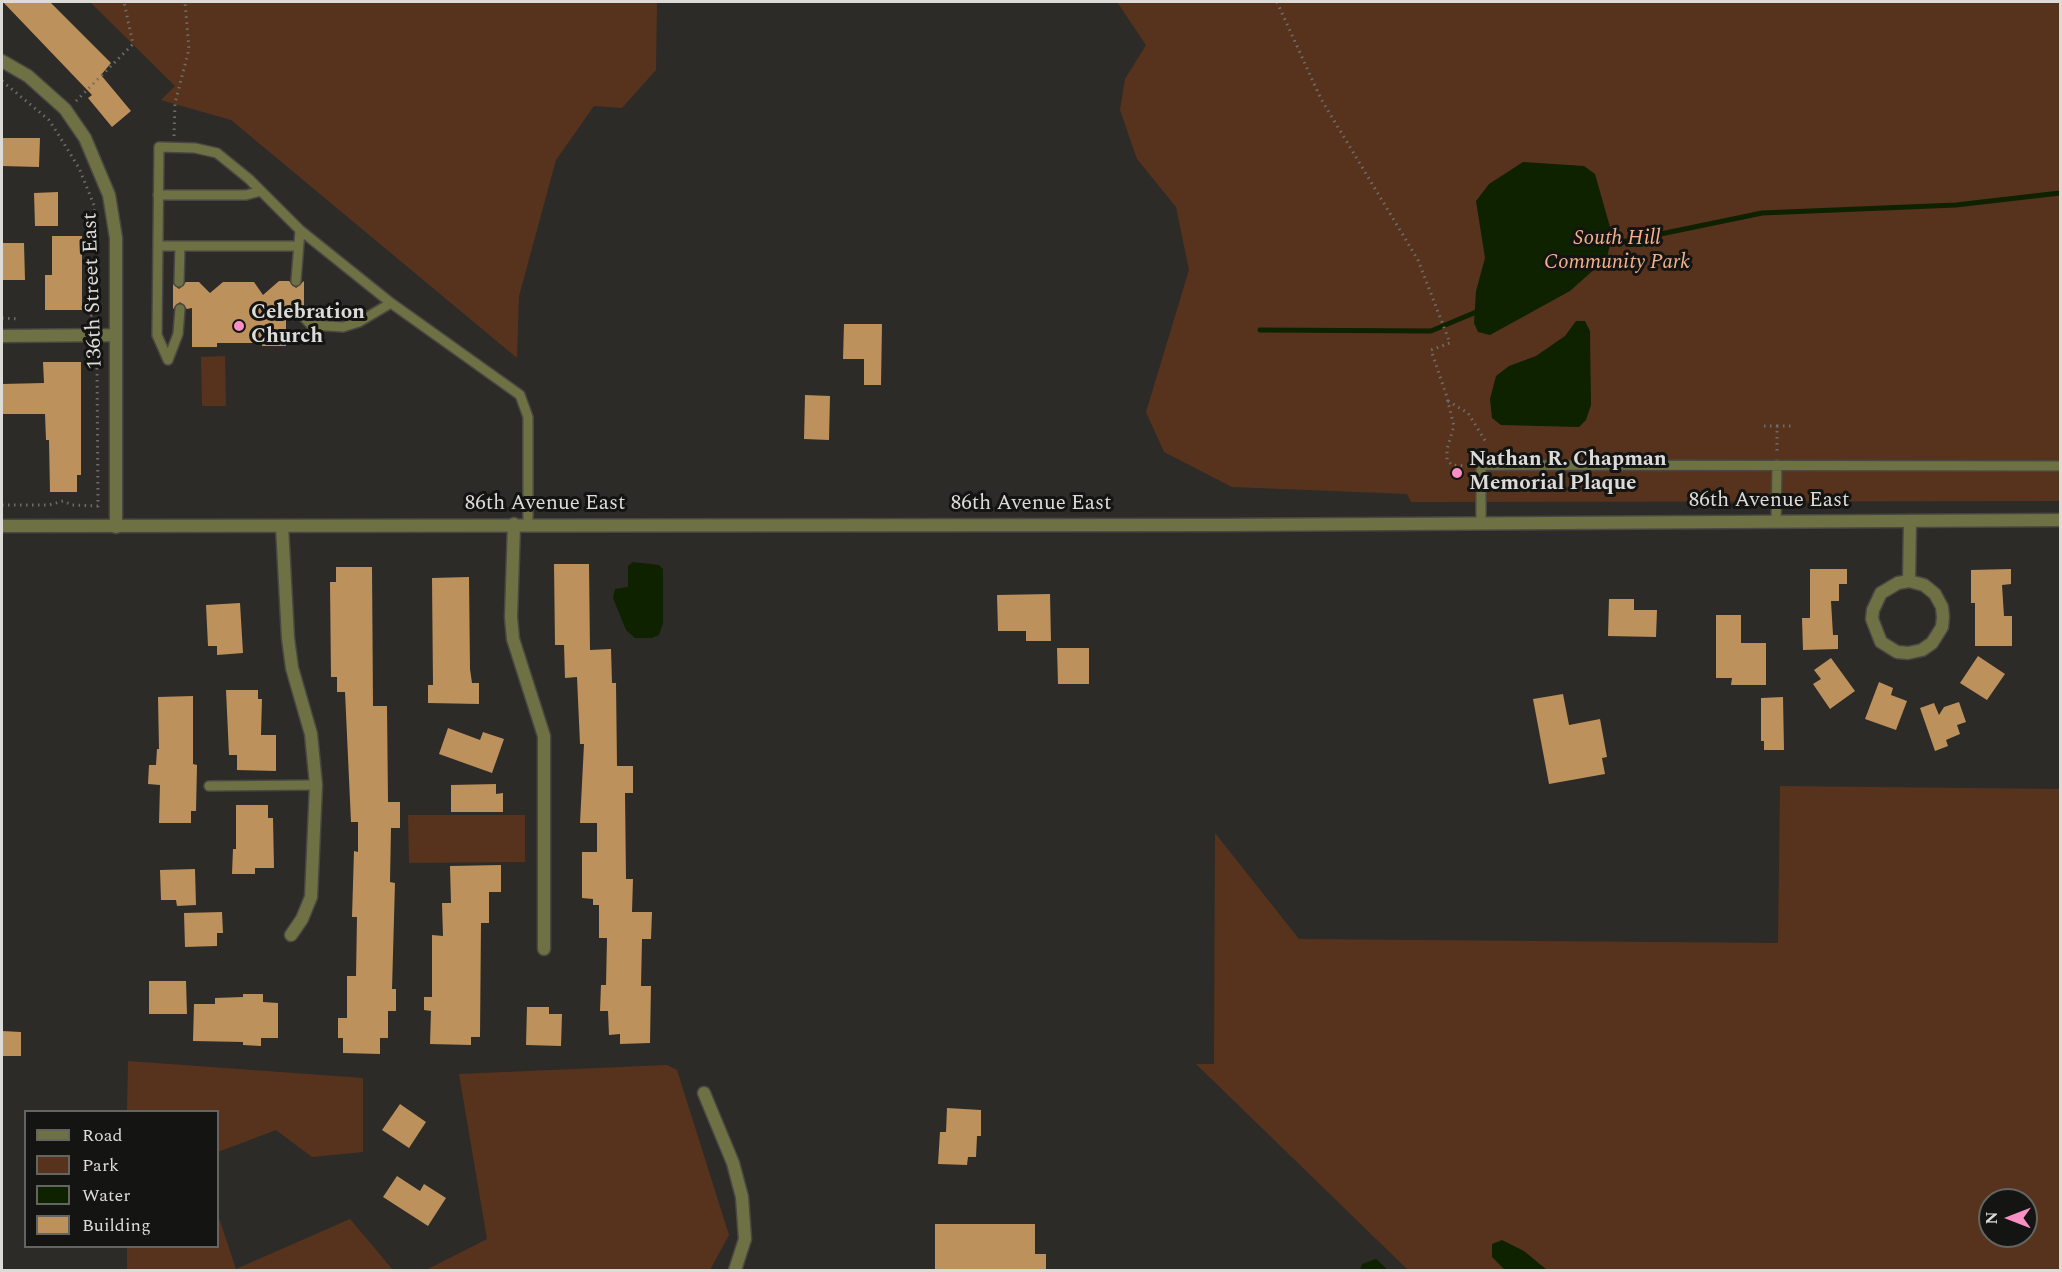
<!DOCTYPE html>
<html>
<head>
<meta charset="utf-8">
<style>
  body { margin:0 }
  #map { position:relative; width:2062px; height:1272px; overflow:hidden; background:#2d2b27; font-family:Spectral,serif }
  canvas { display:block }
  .frame { position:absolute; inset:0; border:3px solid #dcdbd8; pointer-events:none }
  .legend { position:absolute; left:24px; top:1110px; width:195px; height:138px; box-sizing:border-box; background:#141412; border:2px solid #646461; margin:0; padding:8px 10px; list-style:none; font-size:18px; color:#dcdbd8 }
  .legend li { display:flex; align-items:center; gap:12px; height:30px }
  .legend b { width:30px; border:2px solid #646461 }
  .north { position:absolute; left:1978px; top:1188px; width:60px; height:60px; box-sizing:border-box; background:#141412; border:2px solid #646461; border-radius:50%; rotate:270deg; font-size:16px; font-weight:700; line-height:24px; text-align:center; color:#dcdbd8 }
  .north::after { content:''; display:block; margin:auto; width:21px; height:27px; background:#fa8fc6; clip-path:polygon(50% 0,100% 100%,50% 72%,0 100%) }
</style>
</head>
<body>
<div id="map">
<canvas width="2062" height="1272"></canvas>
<div class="frame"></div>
<ul class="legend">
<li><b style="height:8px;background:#6e7143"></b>Road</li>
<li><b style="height:16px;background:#57331d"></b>Park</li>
<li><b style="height:16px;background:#0e2200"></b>Water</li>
<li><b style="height:16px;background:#bd915c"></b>Building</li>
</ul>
<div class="north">N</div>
</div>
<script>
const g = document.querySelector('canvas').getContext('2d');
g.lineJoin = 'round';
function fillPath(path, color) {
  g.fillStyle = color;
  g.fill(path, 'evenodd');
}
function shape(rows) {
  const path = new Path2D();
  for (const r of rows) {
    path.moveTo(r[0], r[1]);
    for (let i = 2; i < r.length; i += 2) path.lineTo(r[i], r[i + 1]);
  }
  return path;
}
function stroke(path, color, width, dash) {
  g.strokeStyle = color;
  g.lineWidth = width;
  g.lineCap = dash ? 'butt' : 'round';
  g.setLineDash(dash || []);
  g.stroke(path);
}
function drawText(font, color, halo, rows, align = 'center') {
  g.font = font + ' Spectral,serif';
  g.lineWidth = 6;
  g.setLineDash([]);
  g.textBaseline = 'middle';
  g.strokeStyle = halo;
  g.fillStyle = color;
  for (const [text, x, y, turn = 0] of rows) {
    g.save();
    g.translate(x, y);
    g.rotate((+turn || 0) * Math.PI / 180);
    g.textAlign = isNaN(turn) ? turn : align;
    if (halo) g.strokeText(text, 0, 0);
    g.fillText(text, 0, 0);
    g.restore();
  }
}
const green = shape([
  [90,2,657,2,656,70,622,108,594,106,556,160,519,296,517,358,231,120,161,100,175,86],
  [1117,2,2060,2,2060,501,1411,502,1407,494,1232,487,1164,452,1146,412,1189,270,1176,207,1137,159,1120,110,1125,79,1146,45],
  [225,356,226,406,202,406,201,357],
  [1780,786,2060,789,2060,1270,1408,1270,1196,1064,1214,1064,1215,833,1299,939,1778,943],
  [1990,1200,2026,1200,2026,1236,1990,1236],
  [408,815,525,815,525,862,409,863],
  [128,1061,363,1078,363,1152,312,1157,276,1130,218,1152,218,1112,127,1111],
  [667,1065,677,1070,729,1235,710,1270,426,1270,487,1239,459,1074],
  [218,1215,236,1269,350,1219,393,1270,127,1270,127,1247,218,1246]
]);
const water = shape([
  [1523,162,1584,166,1595,174,1612,234,1607,258,1570,291,1490,335,1478,332,1474,323,1476,291,1485,258,1476,201,1489,184],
  [1576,321,1585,321,1590,331,1591,405,1586,420,1579,427,1501,425,1492,418,1490,399,1496,376,1509,366,1536,356,1565,336],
  [633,562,659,565,663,569,663,623,659,635,652,638,635,638,626,630,613,598,615,589,628,587,628,566],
  [1502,1240,1524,1251,1547,1270,1505,1270,1492,1257,1492,1244],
  [1376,1259,1388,1270,1360,1270,1362,1264]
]);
const stream = shape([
  [1604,243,1622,242,1762,213,1956,205,2060,193],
  [1260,330,1431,331,1481,310]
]);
const building = shape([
  [3,2,50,2,111,63,101,75,131,111,112,127,88,98,92,95],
  [2,138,40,138,39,167,2,166],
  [58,192,58,226,35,226,34,193],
  [52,236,82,236,82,310,45,310,45,275,52,275],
  [2,243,24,243,25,280,2,280],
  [279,281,289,281,296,288,304,281,304,308,295,302,289,309,286,309,286,346,262,346,262,343,217,343,217,347,192,347,192,308,187,309,180,302,173,309,173,284,179,289,186,282,199,282,210,293,223,282,254,282,263,295],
  [844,324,882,324,881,385,864,385,864,359,843,359],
  [43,362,81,362,81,475,77,475,77,492,50,492,49,440,46,440,45,414,2,414,2,384,44,383],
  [805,395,830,396,829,440,804,439],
  [554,564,589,564,590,650,611,649,612,683,616,683,617,766,633,766,633,793,625,793,626,879,633,879,632,912,652,912,651,939,642,939,641,986,651,986,650,1043,620,1044,620,1034,609,1035,608,1011,600,1011,601,985,606,985,607,938,599,938,599,905,593,905,593,899,582,898,582,852,597,852,597,823,580,823,584,744,580,744,577,677,565,678,564,645,555,645],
  [336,567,372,567,373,706,387,706,388,802,400,802,400,828,391,828,390,882,395,883,392,989,396,989,396,1011,388,1011,388,1038,380,1038,380,1054,343,1053,343,1038,338,1038,338,1018,347,1018,347,976,356,976,357,917,352,917,354,851,358,852,358,822,351,822,345,692,337,692,337,677,331,677,330,582,336,582],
  [1810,569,1847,569,1847,584,1839,584,1839,601,1831,601,1833,635,1838,635,1838,649,1803,650,1802,618,1810,618],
  [2011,569,2011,584,2002,585,2004,616,2012,616,2012,646,1975,646,1975,603,1971,603,1971,570],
  [469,577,470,669,472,683,479,683,479,704,428,703,428,685,433,685,432,578],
  [1050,594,1051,641,1026,641,1026,631,998,631,997,595],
  [1609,599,1634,599,1634,610,1657,610,1656,637,1608,636],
  [240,603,243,653,217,655,217,646,208,646,206,605],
  [1716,615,1741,615,1741,643,1766,643,1766,685,1731,685,1732,678,1716,678],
  [1057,648,1089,648,1089,684,1058,684],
  [1978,656,2005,674,1987,700,1960,683],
  [1831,658,1855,691,1830,709,1813,684,1821,679,1814,670],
  [1879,682,1893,688,1891,695,1907,701,1896,730,1865,719],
  [226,690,258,690,258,699,262,699,261,735,276,735,276,771,237,770,237,755,229,755],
  [1563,694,1569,725,1600,719,1607,757,1602,758,1605,774,1549,784,1533,699],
  [193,696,193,764,197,765,196,811,191,811,191,823,159,823,160,785,148,784,149,765,156,765,157,749,159,749,158,697],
  [1783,697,1784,750,1764,750,1764,741,1761,741,1761,698],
  [1959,702,1966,722,1957,725,1960,734,1946,740,1948,746,1935,751,1920,708,1934,703,1939,715,1944,707],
  [448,728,480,740,483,732,504,739,492,773,439,754],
  [496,784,496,794,503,793,503,812,451,812,451,785],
  [236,805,268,805,268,818,273,818,274,868,255,868,255,874,232,874,233,849,236,849],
  [501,865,501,892,489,892,489,923,481,923,480,1037,471,1037,471,1045,430,1044,431,1011,424,1010,424,997,432,997,432,935,443,936,442,903,451,903,450,866],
  [195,869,196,905,177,906,176,900,161,900,160,870],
  [222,912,223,933,217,933,217,946,185,947,184,913],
  [149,981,186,981,187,1014,149,1014],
  [243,994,263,994,263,1002,278,1003,278,1038,261,1038,261,1046,243,1045,243,1042,193,1041,194,1004,215,1004,215,998,243,997],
  [527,1007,549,1007,549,1014,562,1014,561,1046,526,1045],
  [2,1031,21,1032,21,1056,2,1056],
  [400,1104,426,1122,409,1148,382,1130],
  [947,1108,981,1110,981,1136,977,1136,976,1157,968,1157,967,1165,938,1164,940,1132,946,1132],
  [397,1176,420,1191,424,1184,446,1198,428,1226,383,1197],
  [935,1224,1035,1224,1035,1254,1046,1254,1046,1270,935,1270]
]);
const path = shape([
  [1277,2,1321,99,1418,260,1450,343,1431,350,1446,394,1454,426,1447,449,1447,460,1452,465,1467,466],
  [2,81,49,120,58,134,79,168,94,205,97,299,96,312,87,319],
  [76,101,133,44,124,2],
  [174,136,175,103,189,49,185,2],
  [2,318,18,319],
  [1448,401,1468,413,1486,442],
  [1764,426,1777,426,1777,452],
  [1777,426,1792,426],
  [2,505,49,505,63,501,72,505,98,506,97,362,94,357,84,354]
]);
const service = shape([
  [158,195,246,195,261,191],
  [158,246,180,246],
  [296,281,300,230,391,303,520,395,528,417,528,524],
  [179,282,180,246,298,246],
  [180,309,178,334,168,360,157,335,159,147,195,148,217,153,249,179,300,230],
  [296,309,311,325,343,327,359,322,391,303],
  [1776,522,1777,465],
  [1481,523,1481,465,2060,466],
  [209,786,316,785]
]);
const minor = shape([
  [2,61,28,76,65,109,85,138,109,195,116,238,116,527],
  [2,336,116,335],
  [514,524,511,617,513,639,544,736,544,949],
  [282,526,288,638,292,668,311,734,316,785,311,897,302,919,291,935],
  [1909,581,1898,583,1881,593,1873,610,1872,619,1881,642,1897,652,1908,653,1922,650,1932,643,1942,627,1943,617,1942,607,1935,594,1924,585,1909,581,1910,521],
  [704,1093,733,1163,742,1197,745,1239,735,1270]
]);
const tertiary = shape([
  [2,526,1223,525,2060,520]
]);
const markers = [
  [239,326,6,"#fa8fc6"],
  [1457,473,6,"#fa8fc6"]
];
const parkNames = [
  ["South Hill",1617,240],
  ["Community Park",1617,264]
];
const streetNames = [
  ["136th Street East",94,291,-92],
  ["86th Avenue East",1769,502],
  ["86th Avenue East",545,505],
  ["86th Avenue East",1031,505]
];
const poiNames = [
  ["Celebration",251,314],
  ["Church",251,338],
  ["Nathan R. Chapman",1469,461],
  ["Memorial Plaque",1469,485]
];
fillPath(green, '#57331d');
fillPath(water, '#0e2200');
stroke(stream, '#0e2200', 5);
fillPath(building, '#bd915c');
stroke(service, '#494743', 12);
stroke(minor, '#494743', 15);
stroke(tertiary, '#494743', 15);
stroke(path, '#6f6d6a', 3, [1.5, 4.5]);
stroke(service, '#6e7143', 9);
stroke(minor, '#6e7143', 12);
stroke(tertiary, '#6e7143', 12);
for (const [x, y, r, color] of markers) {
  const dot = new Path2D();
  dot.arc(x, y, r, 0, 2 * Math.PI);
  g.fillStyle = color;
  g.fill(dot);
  stroke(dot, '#141412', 2);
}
drawText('italic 21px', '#f4b18a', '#141412', parkNames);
drawText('21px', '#dcdbd8', '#141412', streetNames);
drawText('bold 21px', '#dcdbd8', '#141412', poiNames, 'left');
</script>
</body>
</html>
